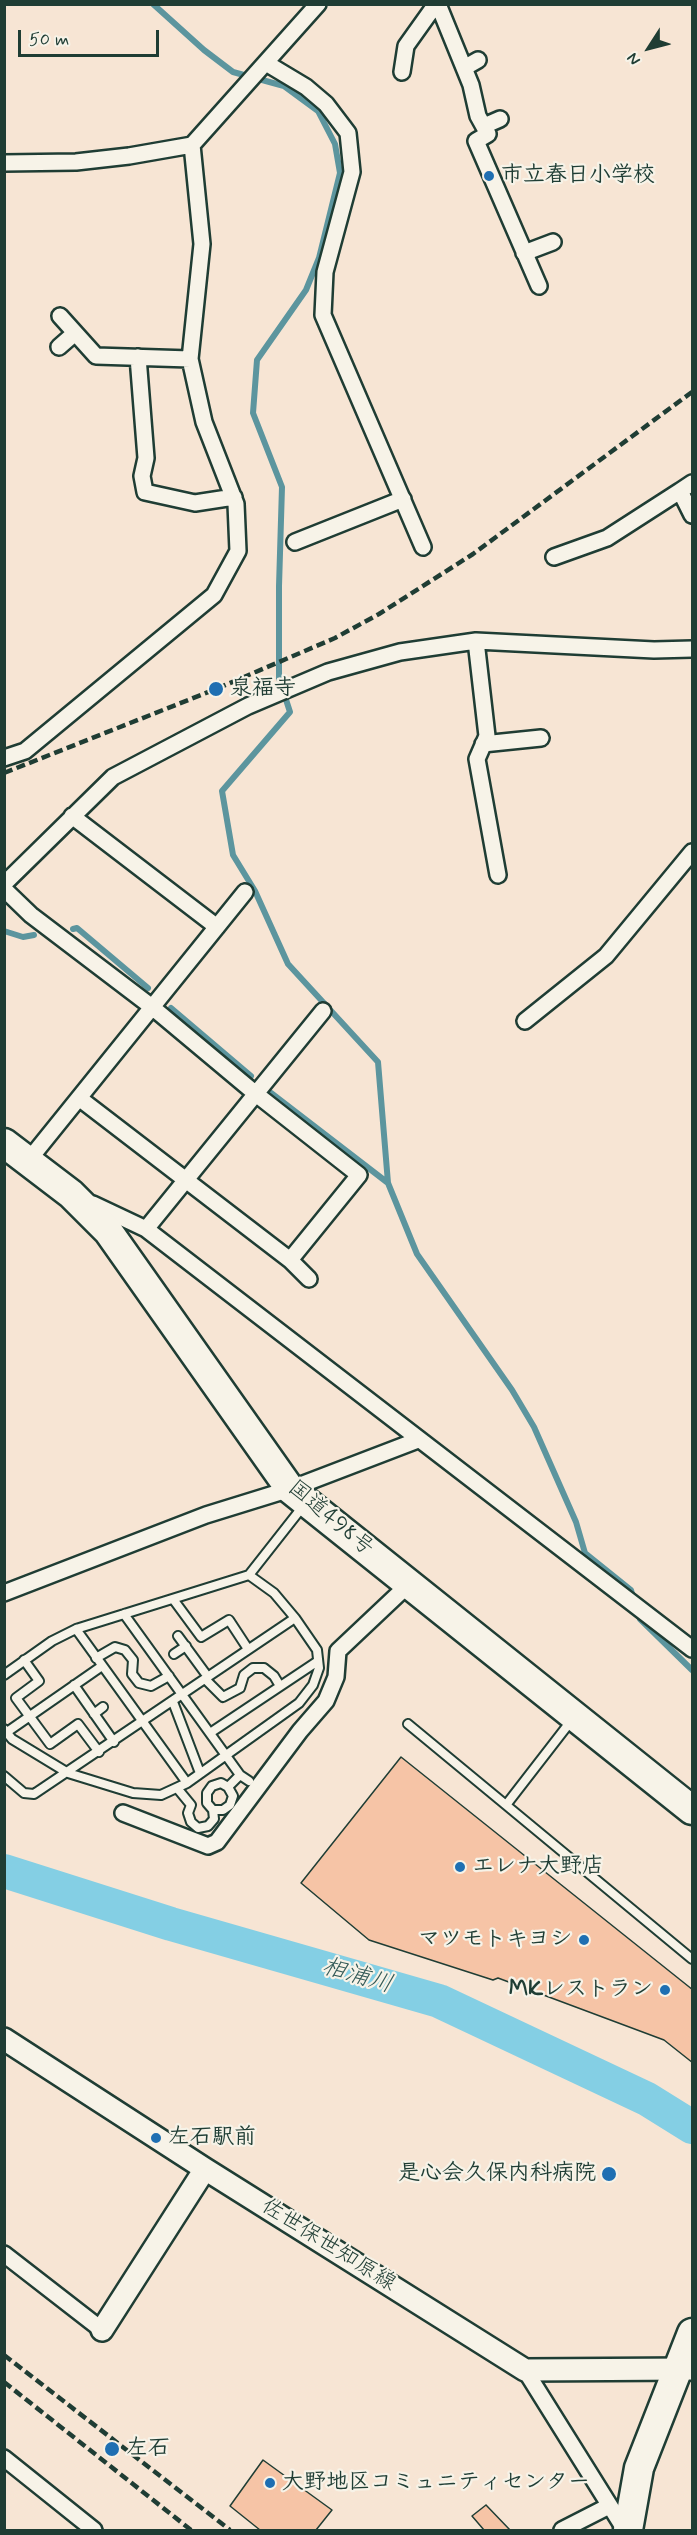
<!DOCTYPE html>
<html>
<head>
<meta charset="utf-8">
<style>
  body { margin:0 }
  #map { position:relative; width:697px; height:2535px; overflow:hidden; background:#f7e5d4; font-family:Mynerve,sans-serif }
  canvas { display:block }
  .frame { position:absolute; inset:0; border:6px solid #1f3d34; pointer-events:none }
  .north { position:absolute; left:619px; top:18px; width:60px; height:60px; -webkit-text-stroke:4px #f7f3e8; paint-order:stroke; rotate:234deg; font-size:16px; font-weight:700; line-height:24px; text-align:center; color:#1f3d34 }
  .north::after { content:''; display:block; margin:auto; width:21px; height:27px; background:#1f3d34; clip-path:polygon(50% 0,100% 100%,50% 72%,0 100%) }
  .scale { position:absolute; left:18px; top:30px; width:141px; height:27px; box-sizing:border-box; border:3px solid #1f3d34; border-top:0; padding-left:8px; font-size:18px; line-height:21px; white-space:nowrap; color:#1f3d34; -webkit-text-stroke:4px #f7f3e8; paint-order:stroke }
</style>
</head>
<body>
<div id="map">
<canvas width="697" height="2535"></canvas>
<div class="frame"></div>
<div class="north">N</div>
<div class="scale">50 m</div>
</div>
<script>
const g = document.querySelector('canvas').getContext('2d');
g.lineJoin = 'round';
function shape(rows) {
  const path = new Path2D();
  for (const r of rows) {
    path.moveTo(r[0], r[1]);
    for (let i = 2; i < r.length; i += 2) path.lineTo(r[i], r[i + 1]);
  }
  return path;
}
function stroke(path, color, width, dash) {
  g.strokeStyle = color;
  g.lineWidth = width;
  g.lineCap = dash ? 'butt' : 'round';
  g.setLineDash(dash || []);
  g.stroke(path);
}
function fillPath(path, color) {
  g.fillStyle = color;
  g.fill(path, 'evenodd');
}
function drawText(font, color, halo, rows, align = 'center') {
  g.font = font + ' Mynerve,"Klee One",sans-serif';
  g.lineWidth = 4.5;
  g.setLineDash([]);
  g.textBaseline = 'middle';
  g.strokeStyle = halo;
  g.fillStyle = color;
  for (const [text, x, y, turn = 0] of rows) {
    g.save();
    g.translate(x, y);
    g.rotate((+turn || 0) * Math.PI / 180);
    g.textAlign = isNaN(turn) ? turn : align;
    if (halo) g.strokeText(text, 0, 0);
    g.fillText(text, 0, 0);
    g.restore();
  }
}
const stream = shape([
  [153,4,204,50,233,72,284,86,318,111,335,144,340,173,319,258,306,290,257,360,253,413,282,487,279,586,279,678,290,712,222,791,233,855,255,891,288,964,378,1062,388,1183,417,1254,512,1390,534,1427,576,1522,585,1553,631,1590,634,1600],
  [73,929,77,928,148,988],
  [4,931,23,937,34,935],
  [171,1008,251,1076],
  [271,1093,388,1183],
  [638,1613,640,1619,692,1670]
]);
const river = shape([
  [4,1871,171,1924,439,2001,647,2099,692,2127]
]);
const building = shape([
  [401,1757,693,1990,693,2063,664,2040,498,1978,493,1980,369,1940,301,1883,401,1757],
  [263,2460,332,2510,316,2530,260,2530,230,2506,263,2460],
  [486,2505,510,2530,484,2530,472,2516,486,2505]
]);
const lane = shape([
  [249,1575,304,1505],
  [173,1599,201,1637,229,1620,248,1649],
  [124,1614,240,1775,249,1781],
  [76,1629,187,1783],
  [178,1636,208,1677],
  [174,1654,186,1646],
  [96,1658,115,1647,125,1650,133,1660,132,1674,139,1683,151,1686,169,1676],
  [24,1660,39,1681,16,1698,50,1744,78,1724,99,1752],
  [4,1675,52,1641,76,1629,249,1575,274,1593,295,1618,317,1650,319,1668,313,1685,299,1703,187,1783,161,1795,133,1793,68,1773,12,1739,4,1729],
  [205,1679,223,1697,240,1688,244,1675,253,1668,264,1668,274,1676,280,1686],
  [74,1685,114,1742],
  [173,1702,200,1773],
  [94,1714,103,1707],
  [571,1721,506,1805,692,1959],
  [408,1724,506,1805],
  [7,1732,102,1666],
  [210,1733,318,1661],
  [4,1776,24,1793,34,1794,295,1618],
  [177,1788,191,1805,188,1813,191,1822,198,1828,208,1826,214,1819,213,1810,207,1803,207,1793,212,1786,221,1783,228,1787,240,1775],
  [213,1810,223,1810,230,1805,233,1796,228,1787]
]);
const street = shape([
  [438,4,471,85,478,116,488,134,476,141,539,286],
  [266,63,306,87,326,104,348,133,352,172,325,272,323,315,423,547],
  [464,68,478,60],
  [402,72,406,46,436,4],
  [484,126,500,119],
  [4,163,76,162,129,156,192,145,318,4],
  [524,253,553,242],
  [60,316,96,356,190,359],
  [59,347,75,333],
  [138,357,146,458,142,476,145,492,195,503,234,497],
  [692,483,680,491,692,515],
  [295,542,403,499],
  [554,557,607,538,680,491],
  [476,641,487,736,477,759,498,875],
  [483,744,541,738],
  [4,758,25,751,214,595,238,551,236,504,204,422,190,359,202,244,192,145],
  [72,816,217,927],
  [4,884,113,777,248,706,328,672,400,652,476,641,654,650,692,649],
  [4,889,31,915,152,1007,256,1094,359,1175,290,1260],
  [525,1021,606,956,692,852],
  [79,1098,290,1260,309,1279],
  [28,1161,245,892],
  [93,1204,146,1229,692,1649],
  [146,1229,323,1011],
  [4,1593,206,1515,290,1489,418,1440],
  [123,1813,208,1846,217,1842,300,1731,326,1701,336,1677,338,1651,409,1584],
  [4,2254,102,2330],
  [525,2370,625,2530],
  [4,2458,94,2530],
  [562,2530,609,2506]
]);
const secondary = shape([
  [4,2039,205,2169,525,2370,691,2369],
  [102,2330,205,2169]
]);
const highway = shape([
  [4,1143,71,1194,108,1231,290,1489,692,1810],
  [628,2530,639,2468,692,2333]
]);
const rail = shape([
  [4,773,216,689,335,638,379,614,473,554,692,392],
  [4,2355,230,2530],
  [4,2382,191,2530]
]);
const markers = [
  [489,176,6,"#1f6fb2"],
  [216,689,8,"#1f6fb2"],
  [460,1867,6,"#1f6fb2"],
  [584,1940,6,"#1f6fb2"],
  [665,1990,6,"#1f6fb2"],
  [156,2138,6,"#1f6fb2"],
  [609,2174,8,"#1f6fb2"],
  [112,2449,8,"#1f6fb2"],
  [270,2483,6,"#1f6fb2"]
];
const poiNames = [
  ["市立春日小学校",501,176],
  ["泉福寺",230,689],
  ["エレナ大野店",472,1867],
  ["マツモトキヨシ",572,1940,"right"],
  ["MKレストラン",653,1990,"right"],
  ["左石駅前",168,2138],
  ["是心会久保内科病院",596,2174,"right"],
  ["左石",126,2449],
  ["大野地区コミュニティセンター",282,2483]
];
const streetNames = [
  ["国道498号",330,1519,40],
  ["佐世保世知原線",328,2246,32]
];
const waterNames = [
  ["相浦川",357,1977,16]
];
stroke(stream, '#5c959e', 6);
stroke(river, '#84cfe4', 34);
fillPath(building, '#f6c4a6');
stroke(building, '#1f3d34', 1.5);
stroke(lane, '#1f3d34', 12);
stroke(street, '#1f3d34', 20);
stroke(secondary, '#1f3d34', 26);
stroke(highway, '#1f3d34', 33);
stroke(lane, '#f7f3e8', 8);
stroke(street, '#f7f3e8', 15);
stroke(secondary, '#f7f3e8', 21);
stroke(highway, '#f7f3e8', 28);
stroke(rail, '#1f3d34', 4.5, [9, 4.5]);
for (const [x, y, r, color] of markers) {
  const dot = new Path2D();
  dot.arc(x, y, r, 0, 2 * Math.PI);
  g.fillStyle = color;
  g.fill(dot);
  stroke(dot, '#f7f3e8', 2);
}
drawText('bold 22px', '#1f3d34', '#f7f3e8', poiNames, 'left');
drawText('22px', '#1f3d34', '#f7f3e8', streetNames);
drawText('italic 24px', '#335a57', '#f7f3e8', waterNames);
</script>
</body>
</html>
